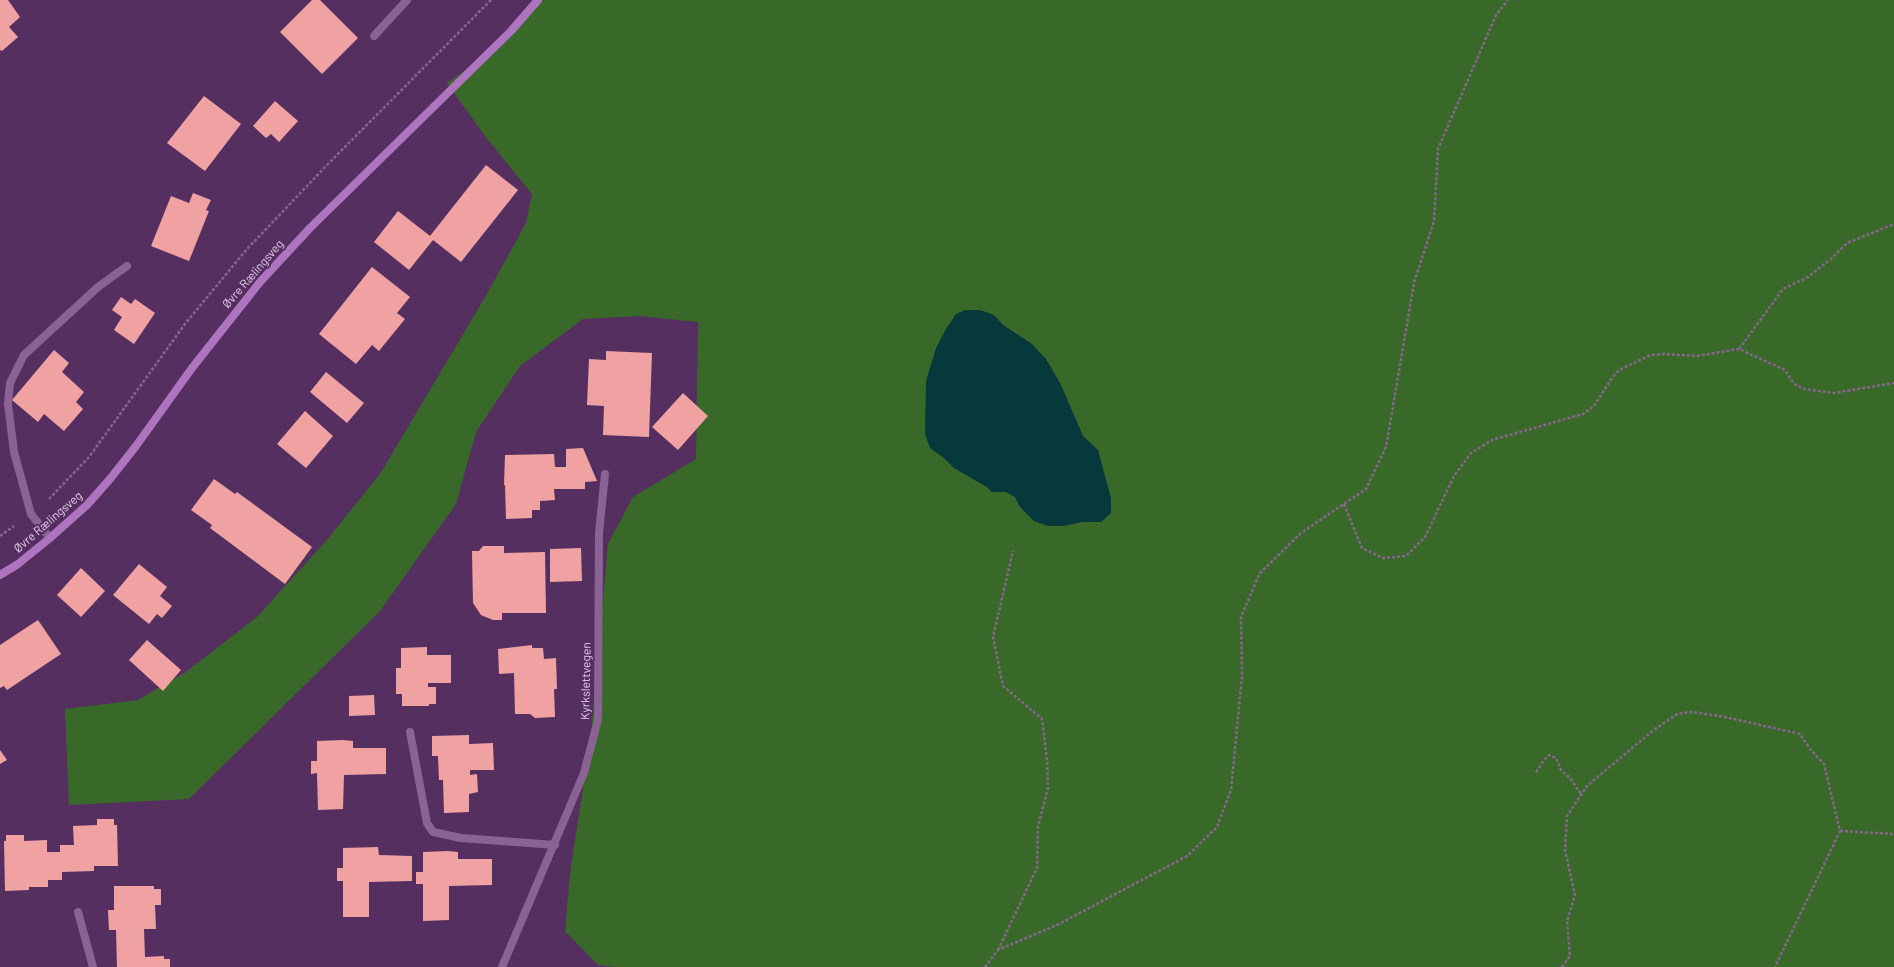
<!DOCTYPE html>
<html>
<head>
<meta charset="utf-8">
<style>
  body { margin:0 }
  canvas { display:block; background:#552f60 }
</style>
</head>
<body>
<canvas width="1894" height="967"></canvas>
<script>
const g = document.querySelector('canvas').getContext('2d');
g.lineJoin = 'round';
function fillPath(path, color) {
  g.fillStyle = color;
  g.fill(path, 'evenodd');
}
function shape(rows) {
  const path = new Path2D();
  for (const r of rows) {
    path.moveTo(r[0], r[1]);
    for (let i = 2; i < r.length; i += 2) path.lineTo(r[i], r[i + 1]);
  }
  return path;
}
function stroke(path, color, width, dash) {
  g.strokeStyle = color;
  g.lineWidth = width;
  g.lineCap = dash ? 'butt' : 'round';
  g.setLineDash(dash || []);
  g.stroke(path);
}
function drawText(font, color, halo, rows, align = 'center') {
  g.font = font + ' Barlow,sans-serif';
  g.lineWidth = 4;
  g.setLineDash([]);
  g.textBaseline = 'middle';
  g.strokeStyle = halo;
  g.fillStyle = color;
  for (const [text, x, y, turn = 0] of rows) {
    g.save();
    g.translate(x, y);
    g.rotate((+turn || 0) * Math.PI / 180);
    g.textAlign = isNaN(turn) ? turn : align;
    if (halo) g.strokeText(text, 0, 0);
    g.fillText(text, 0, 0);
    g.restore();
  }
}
const green = shape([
  [532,0,1894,0,1894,967,616,967,598,965,565,931,570,874,591,735,608,544,633,497,696,459,698,322,640,316,583,319,520,366,476,432,456,504,380,611,189,799,69,805,65,709,138,700,186,672,258,616,326,541,380,474,487,294,526,223,532,194,485,136,447,83,495,50],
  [994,315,1003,325,1032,344,1060,383,1083,436,1098,450,1101,522,1082,522,1063,526,1020,507,1015,497,1006,492,992,492,987,487,954,468,944,458,930,448]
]);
const water = shape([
  [965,310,980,310,994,315,1003,325,1032,344,1046,359,1060,383,1083,436,1098,450,1111,498,1111,513,1101,522,1082,522,1063,526,1048,526,1034,521,1020,507,1015,497,1006,492,992,492,987,487,954,468,944,458,930,448,925,434,926,381,936,348,946,329,956,314]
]);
const building = shape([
  [0,0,8,0,20,17,9,27,18,37,2,51,0,50],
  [312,0,320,0,358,38,322,74,280,32],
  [204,96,241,124,205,171,167,143],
  [275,101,298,121,279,142,271,134,266,138,253,126],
  [486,165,518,190,461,262,433,240,409,270,374,242,398,211,430,236],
  [193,193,211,200,206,210,209,211,189,261,151,246,171,196,189,203],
  [372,267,410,297,397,313,405,319,379,351,372,345,356,364,319,334],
  [121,297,131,304,135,299,155,313,134,344,114,330,122,317,112,310],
  [54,350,69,363,62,372,84,392,76,402,83,409,64,431,44,414,38,422,12,400],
  [606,351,652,353,649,437,603,435,604,406,587,405,589,359,606,360],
  [326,372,364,403,347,423,310,392],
  [683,393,708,416,678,450,652,427],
  [305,411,333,436,306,468,277,444],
  [583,448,597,481,585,482,585,489,554,489,555,500,540,501,540,510,532,510,532,518,506,519,505,485,504,485,505,455,554,454,555,467,566,467,566,449],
  [214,479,235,494,237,492,312,547,285,584,210,528,212,525,191,510],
  [483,546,504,546,504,553,545,552,546,613,502,613,502,620,493,620,481,615,473,603,472,551,479,551],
  [581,548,582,581,550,582,550,549],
  [139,564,167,587,160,596,172,606,162,618,157,614,149,624,113,595],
  [81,568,105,591,81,617,57,595],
  [38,620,61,654,7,690,4,686,0,688,0,645],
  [147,640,181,670,163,691,129,660],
  [532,645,532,648,543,648,544,659,556,658,557,689,554,689,555,717,535,718,530,714,515,714,514,673,499,674,498,649],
  [427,647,427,655,451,655,451,683,428,683,428,687,436,687,436,704,429,704,429,706,402,706,402,694,396,694,396,668,401,668,401,648],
  [374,695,375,715,349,716,349,696],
  [469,735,469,744,493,743,494,770,470,770,470,775,477,774,478,792,469,794,469,812,444,813,443,780,439,780,438,756,432,756,432,736],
  [343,740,353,741,353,748,386,748,386,774,344,775,343,809,318,810,317,773,311,774,311,761,317,761,317,741],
  [0,750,7,760,0,764],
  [97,819,114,819,114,825,117,825,118,866,94,866,94,871,62,872,62,880,48,880,48,887,29,887,29,890,5,891,4,841,6,841,6,835,24,835,24,841,47,840,47,852,60,852,60,845,74,845,73,826,97,825],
  [378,847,379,855,412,856,412,881,369,882,369,917,343,917,343,881,337,881,337,868,343,868,343,848],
  [448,851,458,852,458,859,492,859,492,885,449,886,449,920,423,921,423,884,416,884,416,872,423,872,423,852],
  [114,886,154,886,154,889,161,889,161,905,155,905,156,929,144,929,145,957,164,956,164,959,170,959,170,967,117,967,116,930,109,930,108,910,114,910]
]);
const path = shape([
  [1739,349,1783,289,1808,277,1832,258,1847,243,1894,224],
  [49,499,89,457,185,324,247,249,328,164,491,0],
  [1344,504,1362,548,1383,558,1406,556,1425,537,1454,476,1471,453,1492,440,1583,414,1594,406,1612,378,1619,370,1651,355,1664,354,1697,356,1739,349,1785,370,1794,384,1804,389,1834,393,1894,383],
  [0,536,14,526],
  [1536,772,1545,759,1549,755,1556,758,1561,770,1570,778,1581,794],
  [1840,831,1894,834],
  [998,950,1037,868,1038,827,1048,788,1047,760,1042,719,1003,686,993,637,1013,551],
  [985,967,998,950,1059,924,1187,856,1217,827,1231,790,1242,676,1241,617,1260,573,1301,533,1366,489,1386,447,1414,283,1434,221,1438,149,1496,15,1508,0],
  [1562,967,1570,956,1567,921,1575,895,1565,850,1567,816,1587,786,1619,759,1655,729,1677,714,1692,712,1725,717,1800,734,1810,749,1824,764,1840,831,1775,967]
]);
const service = shape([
  [374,36,407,0],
  [50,538,31,514,14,452,8,404,10,383,24,355,98,287,127,266],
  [410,732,427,823,433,832,461,838,555,845],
  [78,912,93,967]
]);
const minor = shape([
  [502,967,584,773,598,720,599,533,605,474]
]);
const secondary = shape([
  [0,575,18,564,50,538,87,505,110,479,136,446,192,368,260,282,310,228,511,31,538,0]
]);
const streetNames = [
  ["Øvre Rælingsveg",253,274,-49],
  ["Øvre Rælingsveg",48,522,-41],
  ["Kyrkslettvegen",586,681,-89]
];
fillPath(green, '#396928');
fillPath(water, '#05393b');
fillPath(building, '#f0a2a3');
stroke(path, '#86668f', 2.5, [3, 2]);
stroke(service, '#886393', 8);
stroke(minor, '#886393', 8);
stroke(secondary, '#af74c0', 8);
drawText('12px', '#e0cae6', '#552f60', streetNames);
</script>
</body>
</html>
